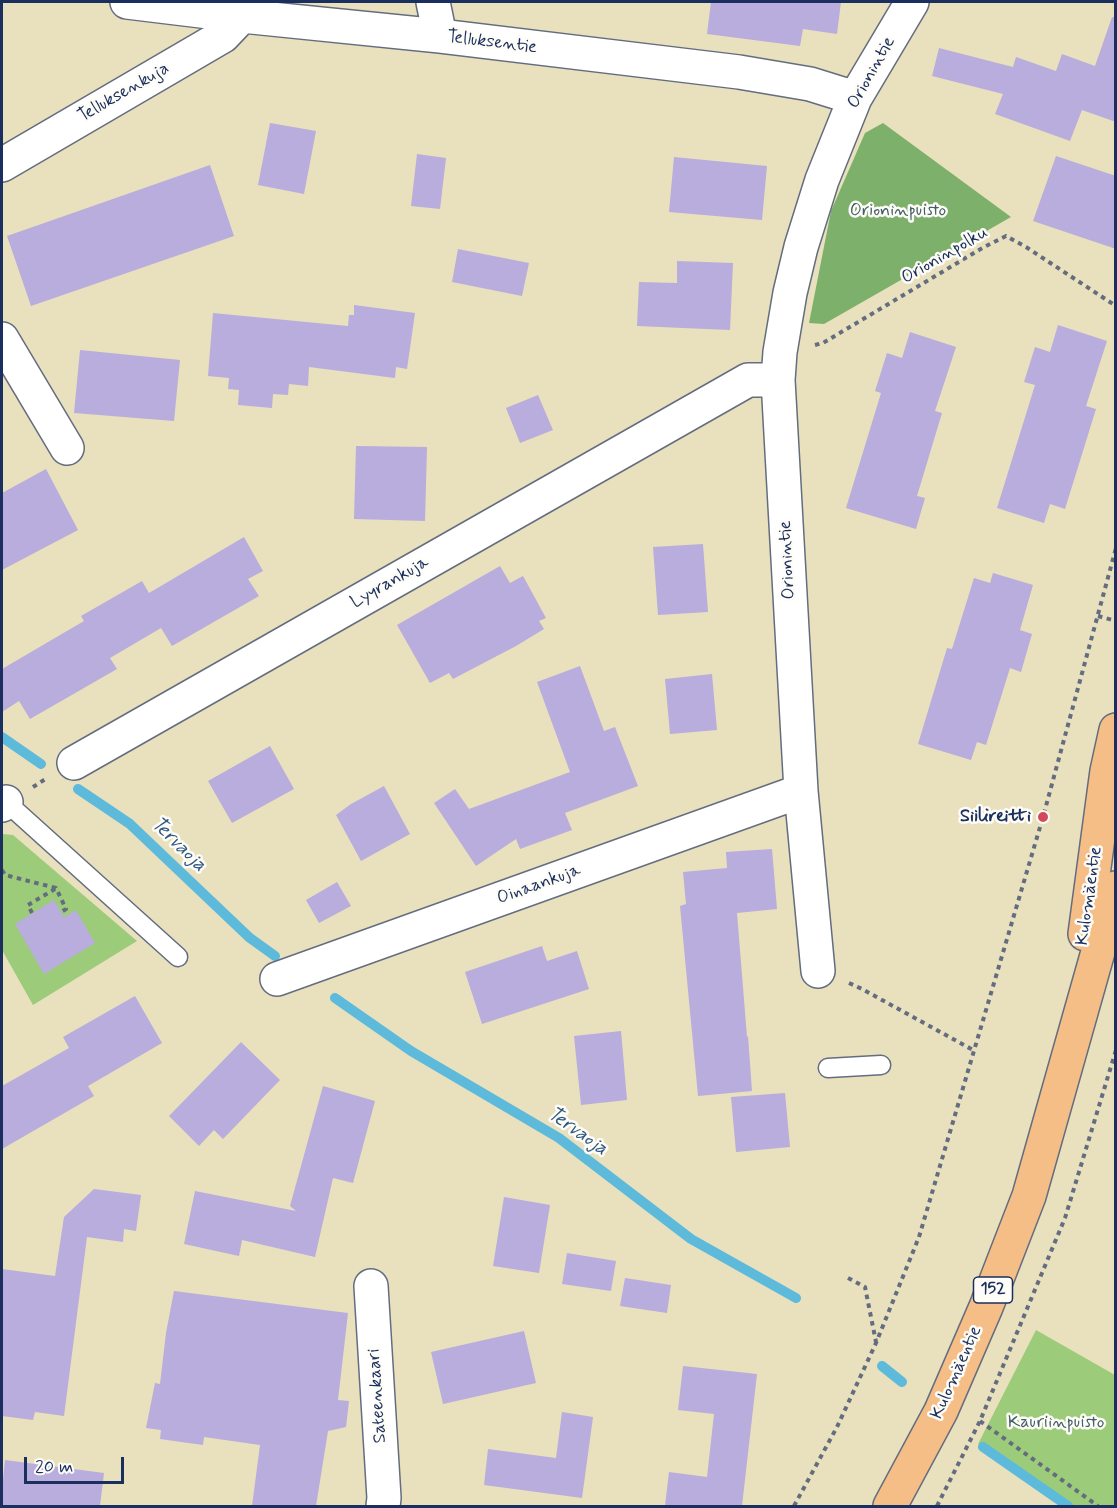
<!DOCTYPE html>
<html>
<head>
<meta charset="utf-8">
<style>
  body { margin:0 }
  #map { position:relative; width:1117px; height:1508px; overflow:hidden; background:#e9e0bd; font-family:Mynerve,sans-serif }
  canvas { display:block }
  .frame { position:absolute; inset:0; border:3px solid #1b2f5e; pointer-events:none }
  .scale { position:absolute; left:24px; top:1457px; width:100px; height:27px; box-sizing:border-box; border:3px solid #1b2f5e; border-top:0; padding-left:8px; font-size:18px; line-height:21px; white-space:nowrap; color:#1b2f5e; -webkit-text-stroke:4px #fdfcf7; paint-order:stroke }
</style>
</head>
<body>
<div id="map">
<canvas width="1117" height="1508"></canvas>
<div class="frame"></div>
<div class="scale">20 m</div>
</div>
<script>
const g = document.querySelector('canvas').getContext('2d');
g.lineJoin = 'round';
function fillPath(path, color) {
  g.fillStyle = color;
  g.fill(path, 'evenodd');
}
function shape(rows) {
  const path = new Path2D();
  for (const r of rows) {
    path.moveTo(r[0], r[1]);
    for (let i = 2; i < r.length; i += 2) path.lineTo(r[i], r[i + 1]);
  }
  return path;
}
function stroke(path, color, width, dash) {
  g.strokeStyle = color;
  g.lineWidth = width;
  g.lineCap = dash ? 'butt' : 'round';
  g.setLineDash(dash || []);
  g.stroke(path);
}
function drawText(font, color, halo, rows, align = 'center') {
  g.font = font + ' Mynerve,sans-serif';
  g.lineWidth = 5;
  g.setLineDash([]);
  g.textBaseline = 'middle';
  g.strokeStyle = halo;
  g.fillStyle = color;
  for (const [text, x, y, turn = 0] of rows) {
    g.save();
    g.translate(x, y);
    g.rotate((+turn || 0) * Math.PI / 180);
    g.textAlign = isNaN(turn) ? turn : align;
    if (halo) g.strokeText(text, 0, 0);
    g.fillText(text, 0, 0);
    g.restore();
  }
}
const green = shape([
  [2,834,13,835,137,941,33,1005,2,950],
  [1036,1330,1115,1375,1115,1506,1065,1506,978,1444]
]);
const forest = shape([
  [883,123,1011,217,824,324,809,323,831,211,865,133]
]);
const stream = shape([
  [2,737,41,764],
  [78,789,130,824,250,938,275,956],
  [335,998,411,1051,559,1138,691,1239,796,1298],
  [882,1366,902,1382],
  [983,1447,1068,1506]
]);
const building = shape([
  [711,2,841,2,837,34,803,29,800,46,707,34],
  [1112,17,1116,18,1116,122,1082,110,1070,141,995,114,1003,94,932,76,939,48,1013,67,1016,57,1056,71,1062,54,1095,66],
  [270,123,316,131,304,194,258,185],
  [417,154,446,158,440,209,411,206],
  [1056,156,1116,176,1116,249,1033,221],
  [674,157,767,166,762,220,669,212],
  [210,165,234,236,31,306,7,236],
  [458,249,529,263,522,296,452,282],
  [677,261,733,263,730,330,637,326,639,282,677,283],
  [354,305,415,313,407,369,396,367,395,378,309,367,308,386,289,384,288,395,273,394,272,408,238,405,239,390,228,389,229,378,208,376,213,313,348,326,349,315,354,315],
  [1058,325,1107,341,1086,406,1096,409,1065,509,1050,504,1044,523,997,508,1035,385,1024,382,1035,347,1050,352],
  [910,332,956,347,935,411,942,413,917,496,925,498,916,529,846,508,881,393,875,391,887,353,902,358],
  [80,350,180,360,174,421,74,413],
  [538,395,553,430,520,443,506,408],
  [356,446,427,447,425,521,354,519],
  [46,469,78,530,2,570,2,493],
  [244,537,263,571,248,579,259,596,172,646,161,628,110,658,117,669,30,719,19,701,2,712,2,669,84,621,81,616,142,581,149,593],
  [703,544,708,612,658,615,653,547],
  [500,566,510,583,523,576,546,618,539,621,544,629,516,646,453,679,449,673,430,683,397,625],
  [993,573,1033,585,1020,630,1032,634,1021,672,1010,668,986,745,977,742,971,760,918,744,947,648,952,649,974,578,990,583],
  [580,666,604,731,615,727,638,786,565,813,572,830,520,849,516,839,476,866,434,803,455,789,469,809,570,772,537,682],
  [712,674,717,730,670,734,665,679],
  [270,746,294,789,232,823,208,781],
  [384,786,410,834,361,861,336,815,351,804],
  [772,849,777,909,737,913,747,1037,748,1036,752,1091,698,1096,680,906,686,904,683,872,727,868,726,852],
  [337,882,351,906,319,923,306,900],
  [54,900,64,917,76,910,95,943,44,974,15,924],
  [542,946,547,961,577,951,589,989,482,1024,465,972],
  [135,996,162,1043,88,1086,94,1096,2,1149,2,1086,69,1048,63,1037],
  [621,1031,627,1100,581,1105,574,1036],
  [241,1042,280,1080,223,1139,214,1130,199,1146,169,1116],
  [323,1086,375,1101,353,1183,333,1178,315,1257,242,1240,239,1256,184,1244,195,1191,296,1211,290,1206],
  [785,1093,790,1147,736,1152,731,1097],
  [94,1189,141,1195,136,1231,124,1229,123,1242,87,1237,64,1416,35,1412,33,1420,2,1416,2,1269,55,1276,64,1217],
  [504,1197,550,1205,539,1273,493,1266],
  [567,1253,616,1261,611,1291,562,1284],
  [625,1278,671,1285,667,1313,620,1306],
  [174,1291,348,1313,338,1400,349,1401,346,1427,328,1431,316,1506,252,1506,260,1445,204,1437,203,1445,160,1439,161,1430,146,1428,155,1383,160,1384,166,1333],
  [524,1331,536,1383,443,1404,431,1352],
  [683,1366,757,1374,742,1506,665,1506,669,1472,707,1477,714,1414,678,1410],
  [562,1412,593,1417,582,1498,484,1485,488,1449,556,1458],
  [5,1460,104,1473,100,1506,14,1506,2,1505,2,1489]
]);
const path = shape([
  [815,345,823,343,984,247,1006,236,1026,247,1116,306],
  [1098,616,1116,621],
  [33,787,47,778],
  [2,870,5,875,56,888,66,909,61,912],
  [32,913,28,905,55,889],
  [849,983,862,989,973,1050],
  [848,1278,865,1287,876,1342],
  [980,1421,1098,1506],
  [794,1506,837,1427,876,1343,919,1237,1043,817,1116,548],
  [937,1506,980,1421,1065,1218,1116,1050]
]);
const service = shape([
  [6,802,178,957],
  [828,1068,881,1065]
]);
const minor = shape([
  [127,2,242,16,440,36,739,72,810,84,855,98],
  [433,2,440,36],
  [2,165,223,36,242,16],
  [2,339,67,448],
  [74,763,748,380,778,380],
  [2,805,6,802],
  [818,971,801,791,778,380,780,352,790,293,801,247,822,180,855,98,912,2],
  [277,979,801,791],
  [371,1286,384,1498,383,1506]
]);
const primary = shape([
  [1085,934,1107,771,1116,730],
  [890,1506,941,1411,986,1307,1029,1196,1116,888]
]);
const markers = [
  [1043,817,6,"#d1495b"]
];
const shields = [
  [993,1290,39]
];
const shieldNames = [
  ["152",993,1290]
];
const streetNames = [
  ["Telluksentie",492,43,7],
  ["Orionintie",872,73,-61],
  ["Telluksenkuja",124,93,-30],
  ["Orioninpolku",945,256,-30],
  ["Orionintie",788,560,-93],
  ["Lyyrankuja",390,583,-30],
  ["Oinaankuja",539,885,-20],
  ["Kulomäentie",1090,896,-82],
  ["Kulomäentie",957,1373,-66],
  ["Sateenkaari",378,1396,-94]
];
const parkNames = [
  ["Orioninpuisto",898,211],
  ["Kauriinpuisto",1056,1423]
];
const poiNames = [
  ["Siilireitti",1031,817]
];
const waterNames = [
  ["Tervaoja",178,845,44],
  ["Tervaoja",577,1132,35]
];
fillPath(green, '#9ccc7a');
fillPath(forest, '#7db06a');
stroke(stream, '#5dbadb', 10);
fillPath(building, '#b8addc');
stroke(service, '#636d7f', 21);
stroke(minor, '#636d7f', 36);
stroke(primary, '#636d7f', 36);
stroke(path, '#636d7f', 4, [4.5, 4.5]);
stroke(service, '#fff', 18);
stroke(minor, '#fff', 33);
stroke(primary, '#f6be87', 33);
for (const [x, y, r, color] of markers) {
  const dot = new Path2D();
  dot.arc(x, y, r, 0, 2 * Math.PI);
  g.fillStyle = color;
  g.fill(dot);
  stroke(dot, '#fdfcf7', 2);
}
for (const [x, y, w] of shields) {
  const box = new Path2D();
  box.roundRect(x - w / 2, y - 13, w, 26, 4.5);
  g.fillStyle = '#fdfcf7';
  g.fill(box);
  stroke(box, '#1b2f5e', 1.5);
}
drawText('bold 16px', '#1b2f5e', null, shieldNames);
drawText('18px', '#1b2f5e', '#fdfcf7', streetNames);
drawText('18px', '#425e66', '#fdfcf7', parkNames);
drawText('bold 18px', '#1b2f5e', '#fdfcf7', poiNames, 'right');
drawText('italic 20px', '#2f5984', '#fdfcf7', waterNames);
</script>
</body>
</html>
